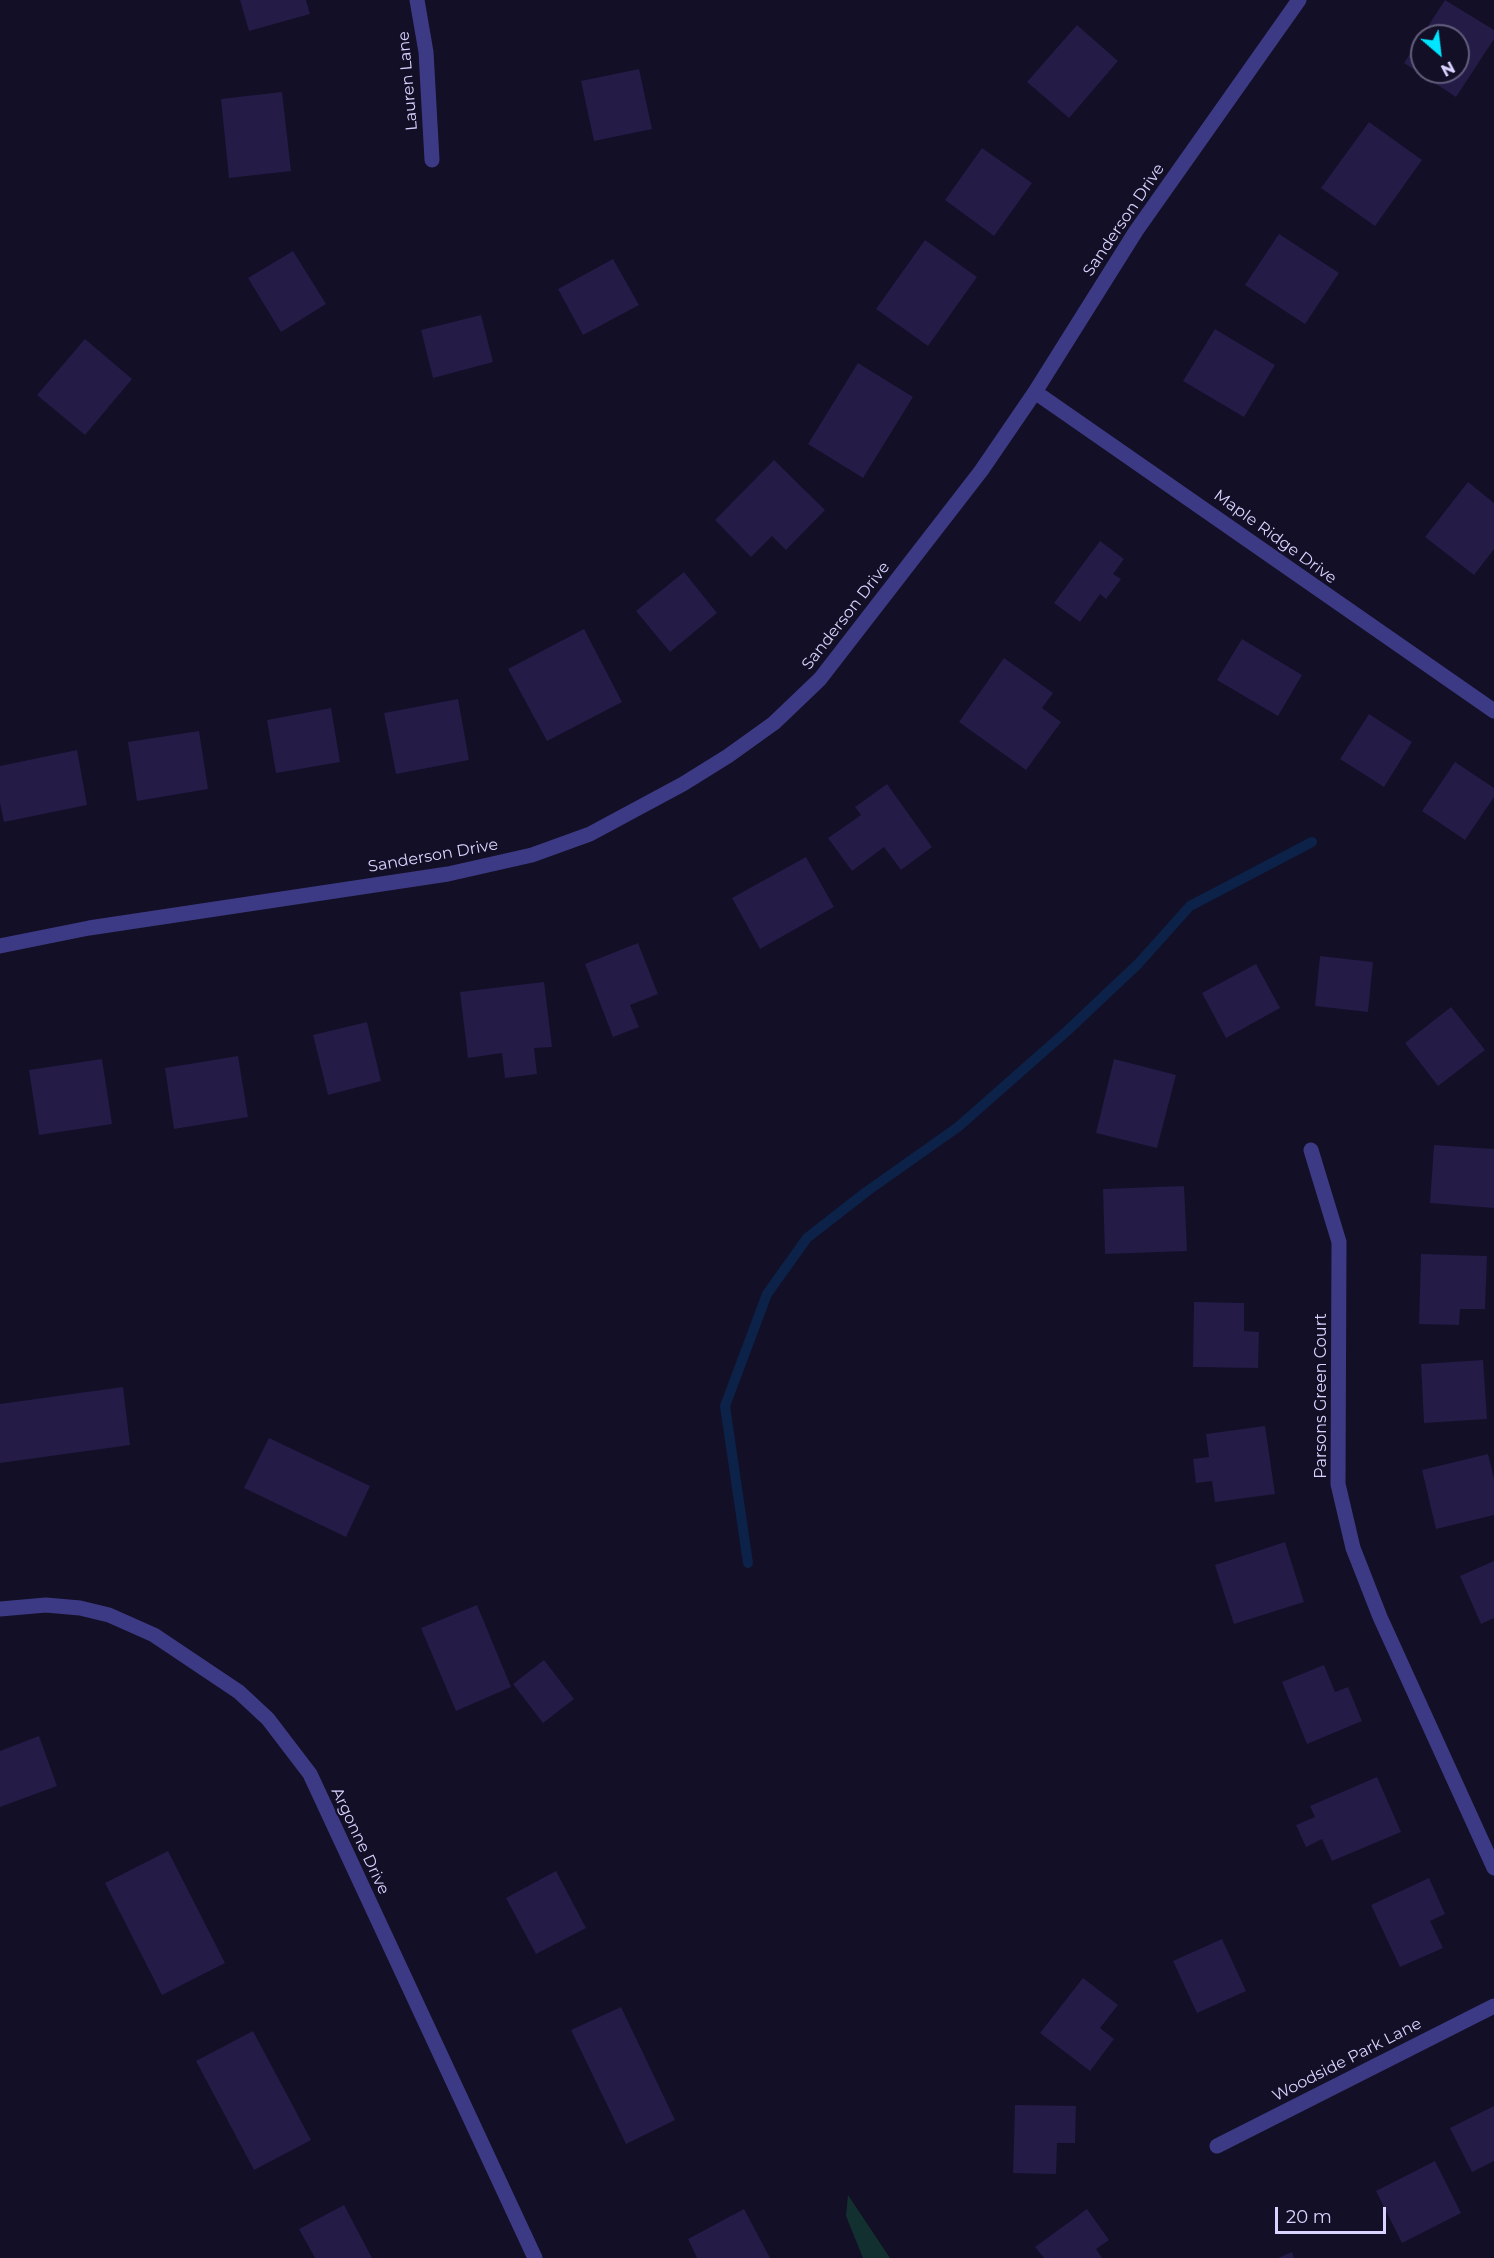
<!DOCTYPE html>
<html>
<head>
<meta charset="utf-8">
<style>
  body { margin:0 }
  #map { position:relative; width:1494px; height:2258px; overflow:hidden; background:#130f26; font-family:Montserrat,sans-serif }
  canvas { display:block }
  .north { position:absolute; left:1410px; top:24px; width:60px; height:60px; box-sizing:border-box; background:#130f26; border:2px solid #625e7d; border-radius:50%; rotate:152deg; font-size:16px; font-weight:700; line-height:24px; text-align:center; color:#d9d4ff }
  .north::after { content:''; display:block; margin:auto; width:21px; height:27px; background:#00e5ff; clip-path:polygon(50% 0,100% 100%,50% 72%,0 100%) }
  .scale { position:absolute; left:1275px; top:2207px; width:111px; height:27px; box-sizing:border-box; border:3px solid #d9d4ff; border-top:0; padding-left:8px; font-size:18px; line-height:21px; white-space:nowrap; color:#d9d4ff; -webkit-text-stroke:4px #130f26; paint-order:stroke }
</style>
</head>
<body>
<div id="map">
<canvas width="1494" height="2258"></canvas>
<div class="north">N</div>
<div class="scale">20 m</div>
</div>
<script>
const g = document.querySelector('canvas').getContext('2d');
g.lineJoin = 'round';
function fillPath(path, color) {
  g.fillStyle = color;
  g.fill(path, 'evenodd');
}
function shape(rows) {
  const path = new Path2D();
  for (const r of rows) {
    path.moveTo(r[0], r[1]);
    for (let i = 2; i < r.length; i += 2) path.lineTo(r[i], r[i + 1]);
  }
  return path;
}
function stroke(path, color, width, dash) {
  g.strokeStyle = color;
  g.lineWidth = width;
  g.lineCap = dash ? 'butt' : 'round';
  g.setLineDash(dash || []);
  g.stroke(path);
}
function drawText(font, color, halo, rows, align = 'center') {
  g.font = font + ' Montserrat,sans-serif';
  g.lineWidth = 4.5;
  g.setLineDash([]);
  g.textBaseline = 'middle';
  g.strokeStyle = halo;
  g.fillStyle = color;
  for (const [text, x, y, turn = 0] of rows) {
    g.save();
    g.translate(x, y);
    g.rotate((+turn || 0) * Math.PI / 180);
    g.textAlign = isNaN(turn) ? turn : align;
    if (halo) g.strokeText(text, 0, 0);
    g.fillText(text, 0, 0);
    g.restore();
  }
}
const green = shape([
  [848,2195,890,2258,863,2258,846,2216]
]);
const stream = shape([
  [748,1563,725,1406,767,1294,807,1238,866,1192,958,1127,1067,1031,1138,964,1190,906,1312,842]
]);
const building = shape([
  [240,0,306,0,310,14,249,31],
  [1445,0,1494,30,1494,39,1456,97,1404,63],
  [1422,36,1458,36,1458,72,1422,72],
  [1077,25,1118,61,1069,118,1027,82],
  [639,69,652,129,594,141,581,81],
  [282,92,291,171,229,178,221,99],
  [1369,122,1422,160,1375,226,1321,188],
  [982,148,1032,183,994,236,945,200],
  [1279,234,1339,273,1305,324,1245,285],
  [925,240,977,277,928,346,876,309],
  [293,251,326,304,281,332,248,278],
  [613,259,639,305,583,335,558,289],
  [481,315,493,362,433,378,421,330],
  [1215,329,1275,365,1244,417,1183,381],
  [85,339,132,379,85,435,37,395],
  [858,363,913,397,863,478,808,444],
  [774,460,825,510,786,550,772,536,751,557,715,520],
  [1468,482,1494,503,1494,549,1474,575,1425,537],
  [1100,541,1124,559,1113,574,1121,579,1106,599,1100,594,1080,622,1054,603],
  [684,572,717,613,670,652,636,611],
  [584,629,622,702,547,741,508,669],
  [1242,639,1302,675,1278,716,1217,680],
  [1004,658,1053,693,1042,708,1061,722,1026,770,959,722],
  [458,699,469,760,396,774,384,713],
  [331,708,340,762,276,773,267,720],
  [1369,714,1412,742,1384,787,1340,759],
  [199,731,208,789,137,801,128,742],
  [77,750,87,805,4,822,0,803,0,766],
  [1455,762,1494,788,1494,797,1465,840,1422,811],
  [887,784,932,847,901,870,884,847,852,871,828,838,861,815,855,807],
  [806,857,834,907,760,949,732,898],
  [638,943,658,994,630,1005,639,1027,613,1037,585,964],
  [1320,956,1373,962,1368,1012,1315,1006],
  [1256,964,1280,1008,1226,1038,1202,993],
  [544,982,552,1047,534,1048,537,1074,505,1078,502,1053,468,1058,460,992],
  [1451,1007,1485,1050,1438,1086,1405,1043],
  [367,1022,381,1081,328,1095,313,1035],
  [238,1056,248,1117,174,1129,165,1068],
  [102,1059,112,1124,39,1135,29,1070],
  [1114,1059,1176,1075,1157,1148,1096,1133],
  [1434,1145,1494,1149,1494,1208,1430,1203],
  [1184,1186,1187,1251,1105,1254,1103,1189],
  [1421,1254,1487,1256,1485,1309,1460,1309,1459,1325,1419,1324],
  [1194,1302,1244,1303,1244,1331,1259,1332,1258,1368,1193,1367],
  [1483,1360,1487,1419,1424,1423,1421,1364],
  [123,1387,130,1445,0,1463,0,1404],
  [1265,1426,1275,1494,1215,1502,1212,1481,1196,1483,1193,1459,1209,1457,1206,1434],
  [269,1438,370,1486,346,1537,244,1488],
  [1488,1454,1494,1479,1494,1515,1436,1529,1422,1470],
  [1285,1542,1304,1602,1234,1624,1215,1565],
  [1494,1561,1494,1618,1481,1624,1460,1576],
  [477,1605,511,1687,456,1711,421,1628],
  [544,1660,574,1699,543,1723,513,1684],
  [1324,1665,1335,1692,1348,1687,1362,1721,1307,1744,1282,1682],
  [39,1736,57,1786,0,1807,0,1751],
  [1377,1777,1401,1832,1332,1861,1322,1839,1306,1847,1296,1825,1315,1817,1310,1806],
  [168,1851,225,1963,162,1995,105,1883],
  [556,1871,586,1928,536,1954,506,1898],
  [1429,1878,1445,1914,1430,1921,1443,1948,1400,1967,1371,1905],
  [1222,1939,1246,1991,1197,2013,1173,1961],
  [1083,1978,1118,2005,1100,2028,1114,2039,1090,2071,1040,2033],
  [621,2007,675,2120,626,2144,571,2030],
  [253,2031,311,2140,254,2170,196,2061],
  [1015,2105,1076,2106,1075,2143,1057,2143,1056,2174,1013,2173],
  [1494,2106,1494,2161,1472,2172,1450,2128],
  [1435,2161,1461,2213,1402,2243,1376,2191],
  [344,2205,372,2258,315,2258,299,2229],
  [744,2209,770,2258,697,2258,688,2239],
  [1087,2209,1109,2240,1096,2249,1102,2258,1044,2258,1035,2247],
  [1292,2252,1294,2258,1278,2258]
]);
const street = shape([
  [417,0,426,52,432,160],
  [1035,392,1494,711],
  [0,946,89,928,448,874,532,855,590,834,683,784,728,756,774,723,820,679,981,471,1035,392,1136,231,1299,0],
  [1311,1150,1339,1242,1338,1484,1353,1548,1380,1617,1494,1868],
  [0,1609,46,1605,80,1608,109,1615,154,1635,239,1692,268,1719,310,1774,535,2258],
  [1217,2146,1494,2006]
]);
const streetNames = [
  ["Lauren Lane",408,81,-95],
  ["Sanderson Drive",1124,220,-56],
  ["Maple Ridge Drive",1275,537,36],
  ["Sanderson Drive",846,616,-52],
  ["Sanderson Drive",433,856,-10],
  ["Parsons Green Court",1321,1396,-90],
  ["Argonne Drive",360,1841,65],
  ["Woodside Park Lane",1347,2060,-27]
];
fillPath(green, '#12302f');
stroke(stream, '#0c2248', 10);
fillPath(building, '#241b47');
stroke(street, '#3d3a85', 15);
drawText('16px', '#d9d4ff', '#130f26', streetNames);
</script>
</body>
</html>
